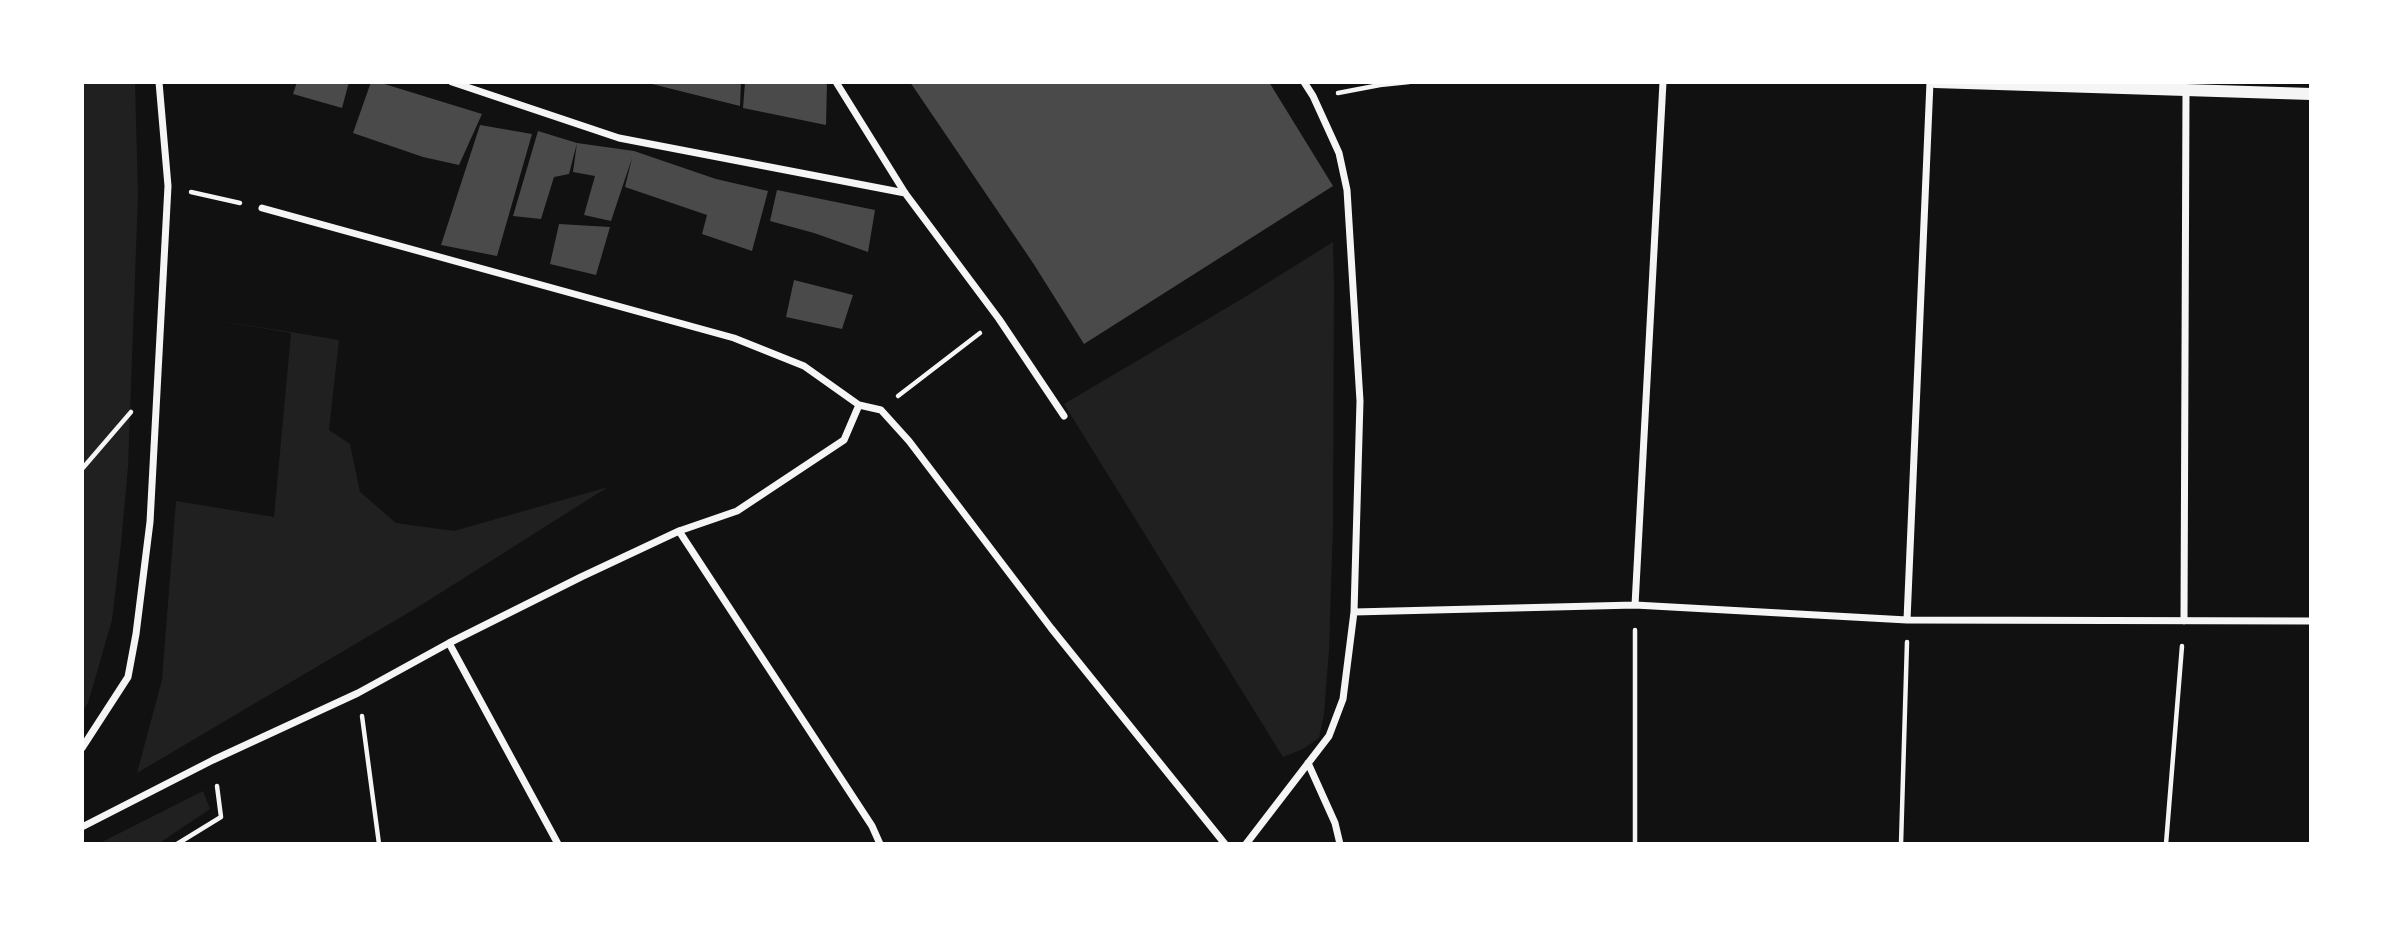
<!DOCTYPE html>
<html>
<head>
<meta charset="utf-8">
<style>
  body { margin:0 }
  #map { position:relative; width:2393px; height:926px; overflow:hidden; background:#111; font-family:"Fira Sans Condensed",sans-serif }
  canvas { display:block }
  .frame { position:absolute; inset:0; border:84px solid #fff; pointer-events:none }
</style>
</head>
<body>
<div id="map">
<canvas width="2393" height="926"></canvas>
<div class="frame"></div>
</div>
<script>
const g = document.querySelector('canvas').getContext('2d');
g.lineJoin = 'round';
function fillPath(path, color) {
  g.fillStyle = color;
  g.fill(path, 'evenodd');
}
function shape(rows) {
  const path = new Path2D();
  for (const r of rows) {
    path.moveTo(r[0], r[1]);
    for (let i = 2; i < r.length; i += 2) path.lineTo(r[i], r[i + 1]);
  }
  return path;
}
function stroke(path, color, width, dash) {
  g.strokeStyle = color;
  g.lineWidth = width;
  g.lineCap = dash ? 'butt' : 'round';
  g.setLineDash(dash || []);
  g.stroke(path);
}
const green = shape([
  [82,82,135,82,138,195,128,467,121,544,112,620,88,703,82,712],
  [1333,242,1334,284,1333,526,1329,650,1324,714,1319,738,1303,749,1283,757,1064,404,1245,297],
  [207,319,291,332,339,340,329,430,350,444,360,492,396,523,454,531,608,487,418,607,137,773,162,680,176,501,274,517,291,333],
  [203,791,210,809,158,844,98,844]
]);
const building = shape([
  [297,82,349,82,342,108,293,94],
  [371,82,378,82,482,114,459,165,423,157,353,133],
  [648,82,741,82,740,106,648,83],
  [745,82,827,82,826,125,743,108],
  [910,82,1269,82,1333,186,1084,344,1033,263],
  [480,125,532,134,497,256,441,245],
  [538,131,577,143,634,151,716,179,768,191,752,251,702,234,707,215,625,187,632,158,611,221,584,215,595,176,573,172,577,143,569,174,554,177,541,219,513,216],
  [777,190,875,210,868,252,814,233,770,221],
  [559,224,610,227,596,275,550,264],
  [794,280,853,295,842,329,786,317]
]);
const path = shape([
  [1338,93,1380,85,1409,82],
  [191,192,240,203],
  [898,396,980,333],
  [82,469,131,412],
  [362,716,379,844],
  [177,844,221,817,217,786],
  [1635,844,1635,630],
  [1901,844,1907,642],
  [2166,844,2182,646]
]);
const minor = shape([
  [452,82,619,138,905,193],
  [836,82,905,193,999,319,1064,416],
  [262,208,734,338,804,366,859,405,881,410,909,441,1051,628,1225,844],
  [679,531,872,826,880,844],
  [1635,605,1663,82],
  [1354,612,1635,605,1907,620,2311,621],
  [1907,620,1930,82],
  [2184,621,2186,90],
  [449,643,558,844],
  [82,748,128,677,136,634,150,522,168,186,159,82],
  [1308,763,1335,823,1340,844],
  [82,827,213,760,358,693,449,643,581,577,679,531,737,511,844,440,859,405],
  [1246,844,1329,736,1343,699,1354,612,1360,401,1347,190,1339,153,1313,96,1304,82]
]);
const tertiary = shape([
  [1935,82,2311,94]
]);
fillPath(green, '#202020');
fillPath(building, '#4a4a4a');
stroke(path, '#f5f5f5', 4.5);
stroke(minor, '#f5f5f5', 7);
stroke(tertiary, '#f5f5f5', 12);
</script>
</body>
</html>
